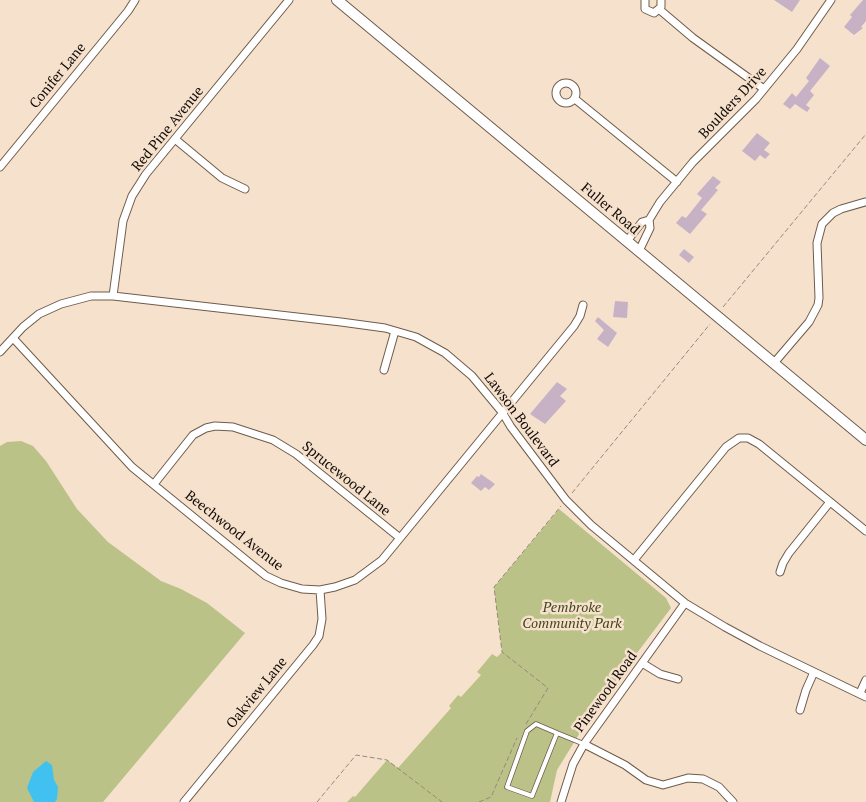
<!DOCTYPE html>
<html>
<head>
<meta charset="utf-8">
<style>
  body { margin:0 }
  canvas { display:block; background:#f6e1cd }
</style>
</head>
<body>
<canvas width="866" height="802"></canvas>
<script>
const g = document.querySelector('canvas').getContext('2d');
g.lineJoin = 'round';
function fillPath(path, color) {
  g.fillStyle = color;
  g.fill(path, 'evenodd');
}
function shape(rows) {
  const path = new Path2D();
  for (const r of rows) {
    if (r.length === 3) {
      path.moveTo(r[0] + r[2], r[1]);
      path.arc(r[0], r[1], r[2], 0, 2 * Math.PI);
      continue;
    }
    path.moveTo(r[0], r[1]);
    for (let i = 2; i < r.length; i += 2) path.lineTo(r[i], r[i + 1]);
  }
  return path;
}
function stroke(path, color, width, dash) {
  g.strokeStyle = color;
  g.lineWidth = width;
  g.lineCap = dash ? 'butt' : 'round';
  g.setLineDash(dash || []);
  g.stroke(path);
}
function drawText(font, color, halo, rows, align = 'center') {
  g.font = font + ' "PT Serif",serif';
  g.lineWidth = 5;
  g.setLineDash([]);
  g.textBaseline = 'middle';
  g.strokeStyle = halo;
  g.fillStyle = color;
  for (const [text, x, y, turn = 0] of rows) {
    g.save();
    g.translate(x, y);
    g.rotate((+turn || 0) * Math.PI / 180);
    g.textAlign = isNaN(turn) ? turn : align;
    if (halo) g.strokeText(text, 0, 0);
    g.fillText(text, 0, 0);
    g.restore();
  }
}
const green = shape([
  [21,441,33,446,46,461,77,509,108,542,161,581,181,589,207,603,245,633,103,802,0,802,0,446,7,442],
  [559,509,666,598,671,608,594,710,557,770,550,802,347,802,353,796,355,797,387,760,398,768,451,708,449,706,458,695,461,697,481,675,477,672,492,654,497,657,502,652,494,587]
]);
const water = shape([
  [46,761,52,765,54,780,58,787,57,799,55,802,34,802,27,788,33,772]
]);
const building = shape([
  [774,0,800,0,792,12],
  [863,0,866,0,866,21,861,27,863,28,854,35,844,27,852,17,850,15],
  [820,58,830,66,810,91,814,95,806,105,810,108,807,112,795,104,790,109,783,104,792,93,796,97,809,81,806,78],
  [757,133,770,143,764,150,770,154,765,159,760,155,755,161,742,151],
  [713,176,721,182,715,188,718,190,701,210,707,214,690,234,676,223,682,216,686,218,702,198,697,194],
  [684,249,694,257,689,263,679,255],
  [615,301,628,302,627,318,613,317],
  [598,317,617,333,608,347,597,339,604,330,595,321],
  [557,382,567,389,560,396,566,401,545,424,530,414],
  [481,474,495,484,489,490,485,487,481,491,471,483,477,476,479,477]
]);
const path = shape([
  [723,307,866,134],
  [572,493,710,324],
  [526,724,548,688,502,652,494,587,561,506],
  [317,802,356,755,387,760,442,802],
  [479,802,491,797,517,738]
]);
const lane = shape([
  [557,733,536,724,527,731,507,787,532,796,557,733,584,744]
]);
const street = shape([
  [645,0,645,9,654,13,661,7,661,0],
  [660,10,693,38,764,89],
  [566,93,10],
  [575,99,677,182],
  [175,139,222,178,245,189],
  [0,167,128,11,135,0],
  [627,241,642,222,649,220],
  [639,251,650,228,649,220,660,202,693,162,756,99,797,49,831,0],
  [113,296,123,221,132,196,146,174,289,0],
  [13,338,132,467,251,564,266,576,281,583,302,589,320,590,335,587,355,580,382,560,574,326,580,316,583,305],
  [0,352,23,327,39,314,61,304,91,296,113,296,341,322,385,328,416,337,445,353,472,376,502,412,511,427,566,500,591,525,685,603,725,627,760,646,866,697],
  [774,363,809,322,818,305,819,298,817,243,822,224,833,213,841,209,865,202],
  [384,370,395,331],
  [154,484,193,435,206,428,215,426,233,427,273,440,296,454,400,538],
  [634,560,726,447,739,438,748,438,759,444,866,531],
  [780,572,783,563,789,553,830,502],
  [642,663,660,674,678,679],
  [860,693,866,680],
  [800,710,806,690,814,672],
  [584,744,625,765,646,780,663,785,688,778,703,779,719,787,733,802],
  [184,802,313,645,319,636,322,619,320,590],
  [561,802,573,764,584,744,685,603]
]);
const secondary = shape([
  [337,0,866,440]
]);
const streetNames = [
  ["Conifer Lane",58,76,-51],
  ["Boulders Drive",733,103,-47],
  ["Red Pine Avenue",168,129,-51],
  ["Fuller Road",610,209,40],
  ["Lawson Boulevard",521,420,53],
  ["Sprucewood Lane",346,479,39],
  ["Beechwood Avenue",234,531,38],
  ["Pinewood Road",606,692,-54],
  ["Oakview Lane",257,693,-51]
];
const parkNames = [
  ["Pembroke",572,608],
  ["Community Park",572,624]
];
fillPath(green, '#bac287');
fillPath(water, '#41c1f0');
fillPath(building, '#c7b2c5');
stroke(lane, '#6e5c4b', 5.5);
stroke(street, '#6e5c4b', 9);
stroke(secondary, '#6e5c4b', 12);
stroke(path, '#97887a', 1, [5, 2.5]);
stroke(lane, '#fff', 4);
stroke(street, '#fff', 7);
stroke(secondary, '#fff', 10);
drawText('14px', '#110a05', '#f6e1cd', streetNames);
drawText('italic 14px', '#40451b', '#f6e1cd', parkNames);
</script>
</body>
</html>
